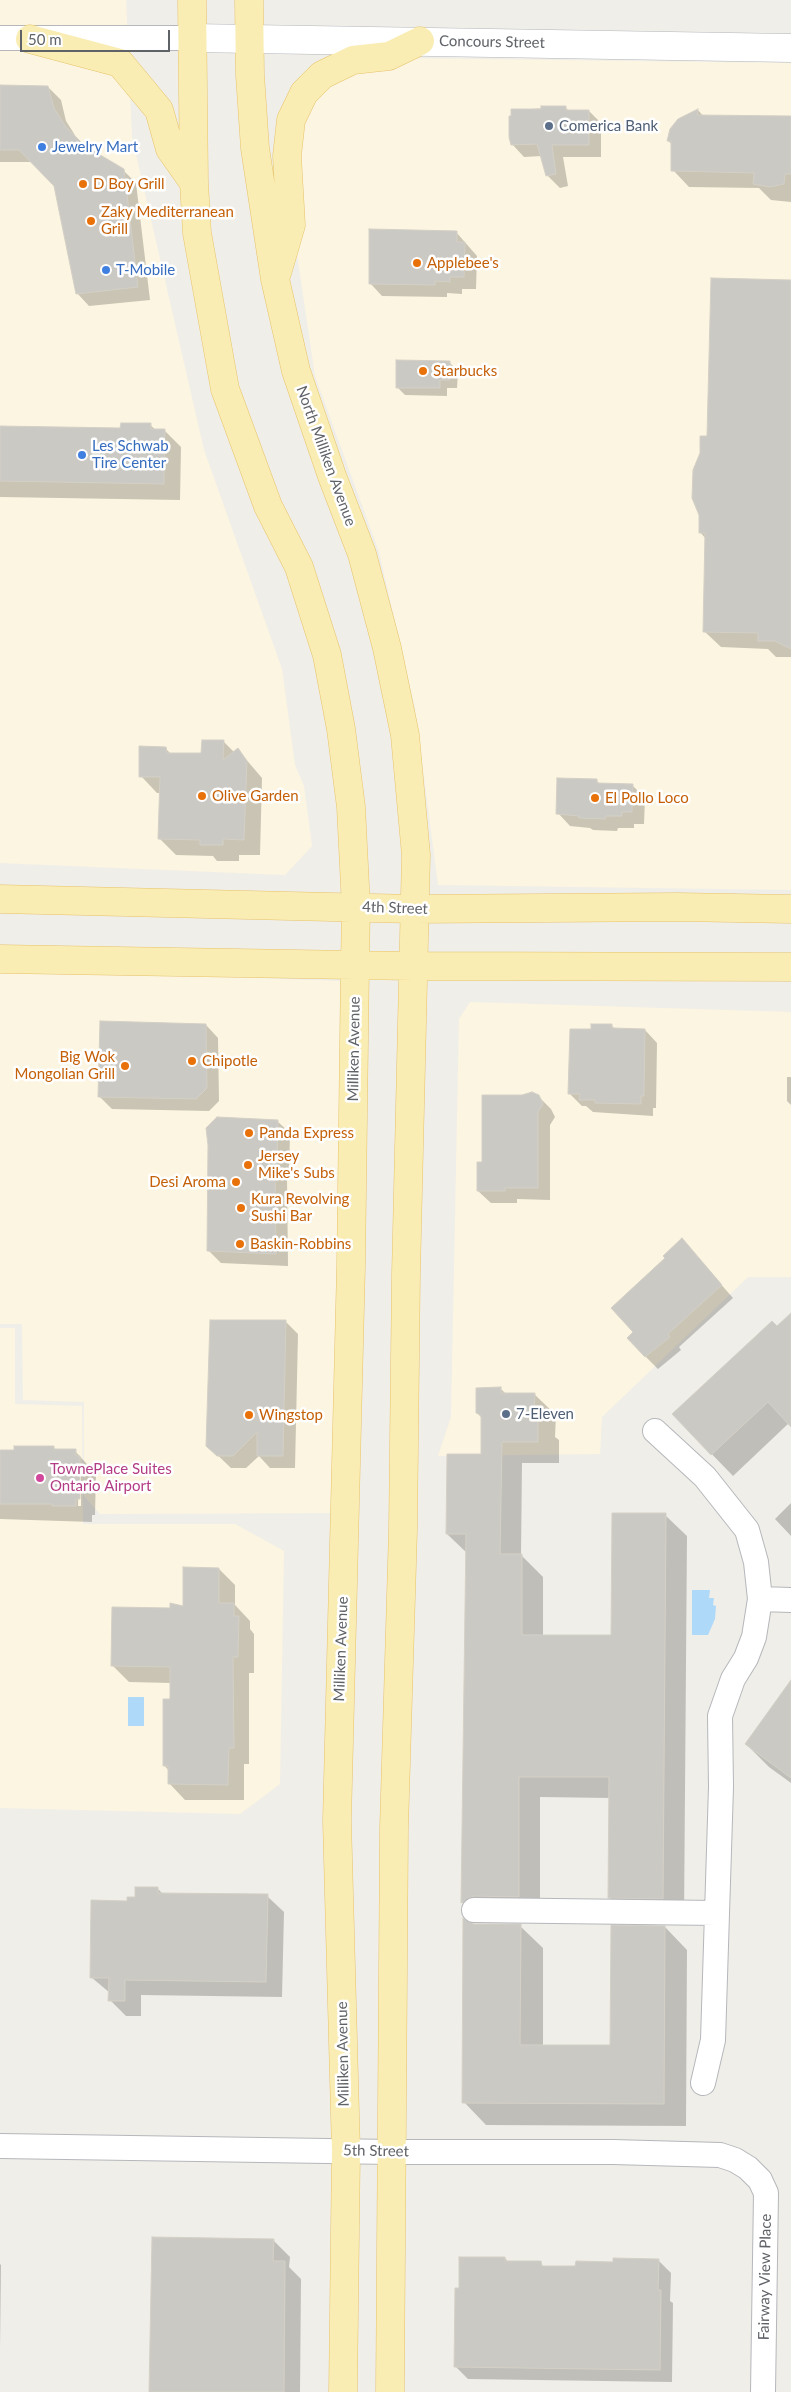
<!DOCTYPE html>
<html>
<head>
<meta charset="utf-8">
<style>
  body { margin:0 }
  #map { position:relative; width:791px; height:2392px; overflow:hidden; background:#f0eee8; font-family:Lato,sans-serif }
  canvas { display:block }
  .scale { position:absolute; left:20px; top:30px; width:150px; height:22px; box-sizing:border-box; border:2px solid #5f6267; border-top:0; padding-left:6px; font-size:15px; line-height:18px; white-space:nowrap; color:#5f6267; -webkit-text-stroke:4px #fff; paint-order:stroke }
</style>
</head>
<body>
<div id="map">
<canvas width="791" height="2392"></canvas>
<div class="scale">50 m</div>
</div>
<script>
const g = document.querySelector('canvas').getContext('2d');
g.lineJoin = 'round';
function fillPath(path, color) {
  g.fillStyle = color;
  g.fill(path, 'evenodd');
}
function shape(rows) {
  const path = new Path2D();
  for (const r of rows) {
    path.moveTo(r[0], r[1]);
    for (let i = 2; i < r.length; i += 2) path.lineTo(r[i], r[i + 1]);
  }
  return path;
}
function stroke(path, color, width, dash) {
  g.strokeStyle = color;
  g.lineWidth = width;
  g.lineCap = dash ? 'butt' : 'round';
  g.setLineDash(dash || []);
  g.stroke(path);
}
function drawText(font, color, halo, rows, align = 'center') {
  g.font = font + ' Lato,sans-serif';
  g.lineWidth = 5;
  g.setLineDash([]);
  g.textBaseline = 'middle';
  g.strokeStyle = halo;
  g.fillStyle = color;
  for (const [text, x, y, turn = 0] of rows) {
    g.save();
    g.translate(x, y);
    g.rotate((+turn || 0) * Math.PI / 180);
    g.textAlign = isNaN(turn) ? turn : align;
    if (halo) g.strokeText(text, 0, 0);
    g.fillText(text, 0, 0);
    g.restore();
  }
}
const commercial = shape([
  [0,0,126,0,132,137,204,450,282,669,295,765,304,786,312,846,285,875,0,863],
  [398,58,791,63,791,890,438,885,415,708,379,552,315,376,296,247,291,180,308,101,328,80],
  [0,969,340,981,336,1513,100,1514,84,1496,84,1402,23,1400,22,1324,0,1324],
  [470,1002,791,1012,791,1277,748,1277,602,1417,600,1454,438,1456,451,1417,459,1019],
  [0,1328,15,1328,15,1404,82,1406,83,1524,235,1524,284,1551,280,1784,240,1814,0,1808]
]);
const water = shape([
  [692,1590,710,1590,709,1598,714,1598,713,1605,716,1606,715,1619,708,1635,692,1635],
  [128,1697,144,1697,144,1726,128,1726]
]);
const shadow = shape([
  [0,86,48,87,61,100,66,121,78,140,85,147,123,170,136,183,150,300,89,306,77,293,55,185,32,162,0,162],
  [565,107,569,111,589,111,601,123,601,157,563,157,568,186,560,188,547,175,542,156,524,157,512,144,513,110],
  [698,110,704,117,791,117,791,202,771,200,759,188,689,187,673,170,673,145,668,141],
  [456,232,477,256,476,289,462,289,462,294,447,293,447,297,382,296,370,283],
  [791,282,791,657,776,657,768,649,721,647,704,631,706,539,700,532,709,437],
  [449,362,458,371,457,388,447,388,447,396,405,395,397,387],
  [150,425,156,430,165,431,181,447,180,500,0,497,0,428,122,430],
  [223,741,234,752,238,750,262,778,260,855,239,855,239,861,217,861,213,856,176,855,160,839,161,793,157,793,141,776,165,748,171,754,202,754],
  [596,780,601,785,632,785,645,798,644,824,634,824,634,828,618,828,617,831,593,830,590,828,570,826,558,813],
  [206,1025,218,1038,219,1101,209,1111,112,1109,99,1096],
  [611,1025,615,1029,645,1030,657,1043,656,1108,653,1108,653,1116,593,1112,586,1106,582,1106,569,1093,592,1030],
  [787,1077,791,1077,791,1105,787,1101],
  [538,1096,551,1109,555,1117,550,1125,550,1200,517,1199,517,1203,491,1203,478,1191,484,1164],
  [277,1121,290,1133,289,1176,287,1176,288,1266,221,1263,208,1250],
  [682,1240,733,1298,679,1347,681,1350,658,1369,645,1356,635,1332,666,1258],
  [791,1315,791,1425,789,1423,733,1476,673,1414],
  [285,1321,298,1334,295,1468,270,1468,259,1456,246,1468,231,1468,207,1445],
  [501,1389,506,1394,534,1394,556,1415,555,1437,559,1440,559,1463,522,1463,521,1555,543,1577,543,1636,612,1637,665,1515,687,1536,684,1919,631,1919,609,1897,610,1798,540,1797,540,1918,496,1917,483,1923,462,1902,467,1553,447,1534,482,1456,482,1418,477,1413],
  [53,1447,56,1450,75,1451,96,1474,95,1515,92,1515,92,1522,0,1519,0,1451],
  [79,1465,81,1465,81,1506,78,1506],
  [791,1503,791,1536,775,1519],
  [219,1569,235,1585,235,1605,250,1621,250,1629,254,1634,254,1673,249,1673,249,1764,244,1764,244,1800,185,1800,169,1783,169,1771,164,1765,171,1683,129,1682,113,1666,172,1609,184,1608],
  [791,1683,791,1783,769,1767,746,1744],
  [158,1889,163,1894,267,1896,284,1912,282,1997,141,1995,141,2016,126,2016,110,2000,110,1993,91,1977,136,1899],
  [474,1925,520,1926,543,1948,543,2046,611,2046,665,1927,687,1950,686,2126,486,2125,464,2102],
  [273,2240,290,2257,289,2267,301,2279,300,2392,151,2392],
  [505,2258,508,2262,540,2263,544,2267,577,2267,658,2260,671,2273,670,2301,673,2303,672,2382,468,2379,455,2366,460,2289],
  [0,2264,1,2265,0,2349]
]);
const building = shape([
  [0,85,48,86,54,108,66,127,85,146,124,169,138,287,76,294,54,186,19,150,0,150,0,85],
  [541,106,566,106,566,110,589,110,589,145,552,145,556,174,546,176,537,144,511,145,509,137,509,116,511,116,511,109,541,109,541,106],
  [698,109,697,115,791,116,791,174,785,174,784,184,770,187,753,184,754,173,671,171,671,141,667,141,670,129,678,119,698,109],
  [369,229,457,231,457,242,465,242,464,277,450,277,450,282,435,281,435,285,369,284,369,229],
  [711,278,791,280,791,649,775,641,758,641,758,633,703,632,705,533,699,533,699,515,692,498,693,470,700,453,700,436,707,436,711,278],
  [396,360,450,361,450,380,440,380,440,388,396,388,396,360],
  [121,423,151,423,151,429,165,429,164,484,0,481,0,426,120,428,121,423],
  [202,740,224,740,223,760,238,748,247,761,244,840,223,839,223,845,200,845,200,840,158,839,160,777,139,777,139,746,166,747,167,753,201,753,202,740],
  [557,778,597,779,597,783,633,784,632,812,622,812,622,816,606,816,605,819,579,818,579,816,556,814,557,778],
  [100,1021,206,1024,207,1088,196,1099,98,1097,100,1021],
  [591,1024,612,1024,612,1028,645,1029,644,1096,641,1096,641,1104,595,1103,595,1100,579,1100,580,1094,568,1094,570,1029,591,1029,591,1024],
  [532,1092,539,1095,543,1104,538,1112,538,1188,505,1188,505,1191,477,1191,477,1162,482,1162,482,1095,522,1095,532,1092],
  [217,1117,278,1120,277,1164,275,1164,276,1254,207,1251,208,1145,206,1128,217,1117],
  [682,1238,722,1285,668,1334,670,1337,645,1357,627,1338,633,1332,611,1308,665,1258,663,1256,682,1238],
  [791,1313,791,1427,768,1402,711,1455,672,1414,772,1321,777,1326,791,1313],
  [210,1320,286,1320,283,1456,257,1456,257,1432,233,1456,217,1456,206,1446,210,1320],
  [501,1387,501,1393,535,1393,534,1418,538,1418,538,1442,502,1442,500,1554,522,1554,522,1635,611,1635,612,1513,666,1513,663,1899,608,1898,609,1777,519,1777,519,1897,474,1896,461,1903,466,1534,446,1534,447,1454,481,1454,481,1415,476,1413,476,1388,501,1387],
  [14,1446,54,1446,54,1449,76,1449,76,1456,80,1456,80,1499,76,1499,76,1506,52,1506,52,1504,0,1504,0,1450,14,1450,14,1446],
  [183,1567,219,1568,219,1603,234,1603,234,1616,239,1616,238,1657,233,1657,234,1748,229,1748,228,1785,168,1784,168,1766,163,1766,163,1699,170,1699,170,1667,111,1666,112,1607,170,1608,170,1603,183,1606,183,1567],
  [791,1680,791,1778,745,1744,791,1680],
  [135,1887,158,1887,158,1893,268,1894,266,1982,125,1980,125,2001,108,2001,109,1978,90,1978,91,1900,127,1901,127,1897,135,1897,135,1887],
  [463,1918,474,1924,521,1924,520,2045,610,2045,611,1925,665,1926,664,2104,462,2103,463,1918],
  [152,2237,274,2239,273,2261,285,2261,284,2392,149,2392,152,2237],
  [459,2257,505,2257,505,2261,541,2261,542,2266,575,2266,576,2261,613,2262,613,2258,659,2259,658,2290,661,2290,660,2370,454,2367,455,2288,459,2288,459,2257]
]);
const street = shape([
  [0,38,192,38],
  [655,1431,705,1477,747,1530,756,1562,760,1599,754,1637,746,1658,733,1679,720,1716,721,1787,713,2040,703,2083],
  [760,1599,791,1600],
  [474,1910,717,1913],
  [0,2146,393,2152,613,2152,720,2155,735,2160,748,2168,760,2180,766,2193,763,2392]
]);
const secondary = shape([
  [192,38,791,48]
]);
const primary = shape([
  [192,0,194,183,197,233,225,389,268,506,299,567,327,655,341,729,351,807,356,906,355,965,351,1266,337,1821,346,2151,343,2392],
  [249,0,250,75,255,148,275,279,296,371,332,476,362,554,387,648,405,735,416,855,406,1274,403,1530,394,1828,390,2392],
  [30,39,120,63,159,110,170,149,194,183],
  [277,273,291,225,287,156,291,120,304,93,322,75,353,60,389,56,420,41],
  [0,899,414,909,678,907,791,909],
  [0,959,413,966,791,967]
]);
const markers = [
  [549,126,5,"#5c6f8a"],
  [42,147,5,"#3f7fe0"],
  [83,184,5,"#e8710a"],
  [91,221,5,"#e8710a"],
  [417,263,5,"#e8710a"],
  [106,270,5,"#3f7fe0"],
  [423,371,5,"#e8710a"],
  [82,455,5,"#3f7fe0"],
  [202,796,5,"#e8710a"],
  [595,798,5,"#e8710a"],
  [192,1061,5,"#e8710a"],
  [125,1066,5,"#e8710a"],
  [249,1133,5,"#e8710a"],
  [248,1165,5,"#e8710a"],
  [236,1182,5,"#e8710a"],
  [241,1208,5,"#e8710a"],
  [240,1244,5,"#e8710a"],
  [506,1414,5,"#5c6f8a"],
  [249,1415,5,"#e8710a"],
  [40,1478,5,"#d1479c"]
];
const streetNames = [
  ["Concours Street",492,42,1],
  ["North Milliken Avenue",326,456,70],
  ["4th Street",395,908,2],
  ["Milliken Avenue",354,1049,-89],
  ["Milliken Avenue",341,1649,-88],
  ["Milliken Avenue",343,2054,-91],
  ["5th Street",376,2151,1],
  ["Fairway View Place",765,2277,-89]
];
const serviceNames = [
  ["Comerica Bank",559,126],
  ["7-Eleven",516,1414]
];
const shopNames = [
  ["Jewelry Mart",52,147],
  ["T-Mobile",116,270],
  ["Les Schwab",92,446],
  ["Tire Center",92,463]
];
const foodNames = [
  ["D Boy Grill",93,184],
  ["Zaky Mediterranean",101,212],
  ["Grill",101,229],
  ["Applebee's",427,263],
  ["Starbucks",433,371],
  ["Olive Garden",212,796],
  ["El Pollo Loco",605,798],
  ["Big Wok",115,1057,"right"],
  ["Mongolian Grill",115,1074,"right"],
  ["Chipotle",202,1061],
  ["Panda Express",259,1133],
  ["Jersey",258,1156],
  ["Mike's Subs",258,1173],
  ["Desi Aroma",226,1182,"right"],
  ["Kura Revolving",251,1199],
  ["Sushi Bar",251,1216],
  ["Baskin-Robbins",250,1244],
  ["Wingstop",259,1415]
];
const hotelNames = [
  ["TownePlace Suites",50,1469],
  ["Ontario Airport",50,1486]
];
fillPath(commercial, '#fcf5e1');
fillPath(water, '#afd9f9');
fillPath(shadow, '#0003');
fillPath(building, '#cbc9c4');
stroke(building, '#d4d0c6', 1);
stroke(street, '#b5b7bb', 26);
stroke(secondary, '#b4b6bb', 29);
stroke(primary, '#e7c36a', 29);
stroke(street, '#fff', 24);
stroke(secondary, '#fff', 28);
stroke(primary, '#f9edb4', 28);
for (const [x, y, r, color] of markers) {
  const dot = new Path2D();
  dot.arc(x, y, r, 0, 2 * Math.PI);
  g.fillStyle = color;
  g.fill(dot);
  stroke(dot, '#fff', 2);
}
drawText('15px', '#5f6267', '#fff', streetNames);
drawText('15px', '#4e5e75', '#fff', serviceNames, 'left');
drawText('15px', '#366cbe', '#fff', shopNames, 'left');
drawText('15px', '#c56008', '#fff', foodNames, 'left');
drawText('15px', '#b23c85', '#fff', hotelNames, 'left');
</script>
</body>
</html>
